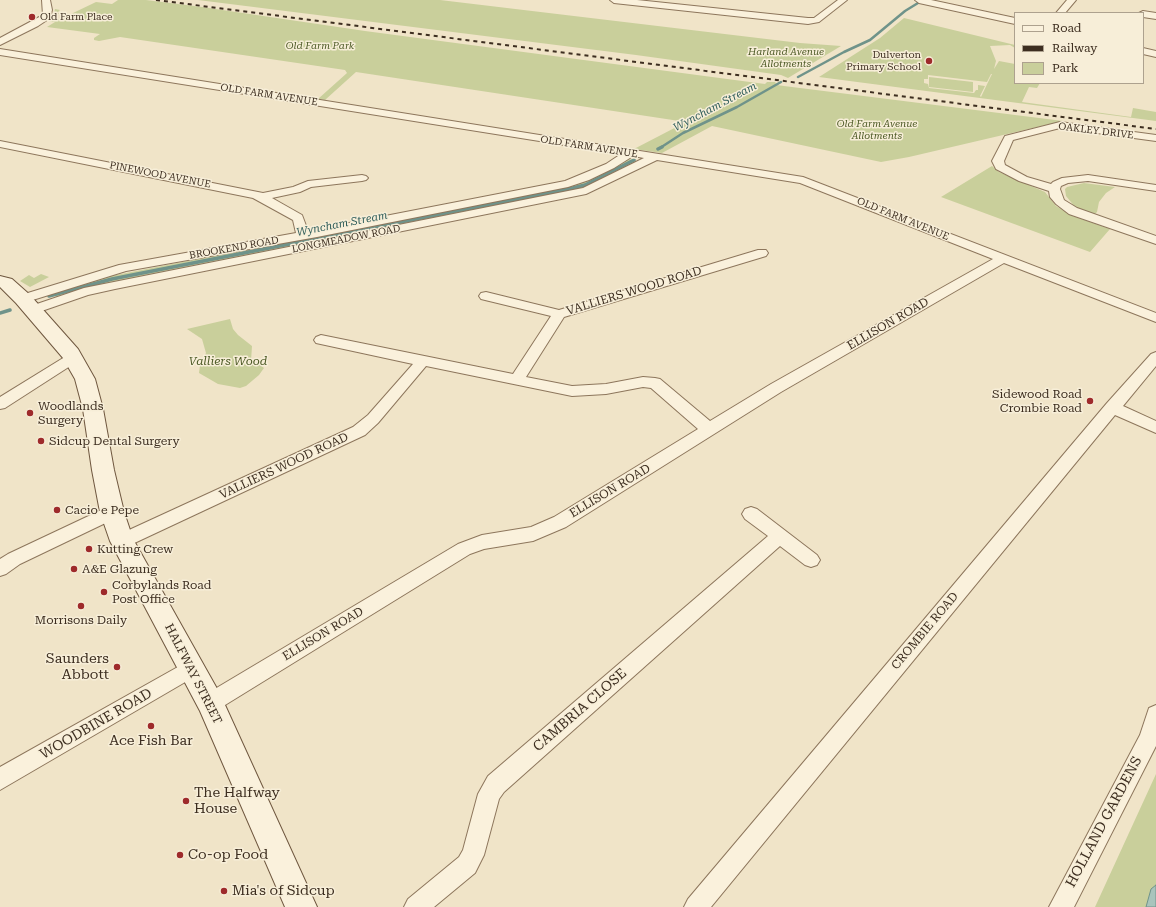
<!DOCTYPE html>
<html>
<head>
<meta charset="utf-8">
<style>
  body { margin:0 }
  #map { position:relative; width:1156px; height:907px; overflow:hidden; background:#f0e4c8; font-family:"Roboto Serif",serif }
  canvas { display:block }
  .legend { position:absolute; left:1014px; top:12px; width:130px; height:72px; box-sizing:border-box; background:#f7eed8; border:1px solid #ada18e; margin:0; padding:5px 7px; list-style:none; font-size:12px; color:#3d2e20 }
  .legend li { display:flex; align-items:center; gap:8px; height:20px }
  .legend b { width:20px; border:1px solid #ada18e }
</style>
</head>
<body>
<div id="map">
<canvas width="1156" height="907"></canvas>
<ul class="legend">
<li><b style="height:5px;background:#faf1dc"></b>Road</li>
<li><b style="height:5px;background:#3d2e20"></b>Railway</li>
<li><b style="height:11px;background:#c9cf9b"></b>Park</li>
</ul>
</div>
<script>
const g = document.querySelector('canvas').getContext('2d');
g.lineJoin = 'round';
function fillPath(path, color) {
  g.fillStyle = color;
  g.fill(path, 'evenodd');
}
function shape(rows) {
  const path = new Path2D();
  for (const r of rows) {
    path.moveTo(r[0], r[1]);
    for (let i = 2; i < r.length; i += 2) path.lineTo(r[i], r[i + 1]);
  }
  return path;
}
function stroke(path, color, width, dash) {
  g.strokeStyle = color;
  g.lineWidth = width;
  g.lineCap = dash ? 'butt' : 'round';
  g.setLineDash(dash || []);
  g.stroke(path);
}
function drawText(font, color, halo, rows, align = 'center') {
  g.font = font + ' "Roboto Serif",serif';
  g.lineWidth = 3;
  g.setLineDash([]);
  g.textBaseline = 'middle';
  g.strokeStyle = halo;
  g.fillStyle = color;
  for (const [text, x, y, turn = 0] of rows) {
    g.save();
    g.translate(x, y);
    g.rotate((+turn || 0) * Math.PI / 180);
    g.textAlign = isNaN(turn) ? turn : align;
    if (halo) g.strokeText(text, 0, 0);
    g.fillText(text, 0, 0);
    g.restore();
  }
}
const green = shape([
  [118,0,146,0,202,7,365,31,765,84,767,82,775,82,777,85,784,86,1063,121,909,157,881,162,712,126,662,153,634,149,686,122,356,72,325,100,318,99,347,73,345,70,120,37,99,41,94,40,94,38,100,34,47,27,55,22,48,21,50,18,53,18,49,21,55,21,58,20,55,19,60,19,68,15,54,13,55,9,60,10,57,13,71,14,96,2,112,4],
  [198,0,440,0,800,43,841,46,788,78,781,75,636,55],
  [904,18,1015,45,1015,48,1010,45,990,46,996,61,994,69,999,61,1015,64,1015,83,1040,83,1037,88,1029,87,1022,102,1131,117,1133,108,1156,112,1156,121,819,77,880,38],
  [991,74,992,74,990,78,981,97,980,96,985,86,978,85,978,90,976,90,974,93,929,88,928,84,924,83,924,79,928,79,928,75,987,82],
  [929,77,973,82,973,92,929,87],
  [629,159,636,161,636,163,591,186,576,191,321,241,319,236,532,193],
  [992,166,999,172,1045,192,1056,206,1073,216,1110,229,1090,252,941,197],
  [1084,183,1115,187,1106,193,1099,202,1097,212,1094,215,1075,207,1066,196,1065,189,1067,187],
  [316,236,317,242,98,286,61,296,56,297,54,295,55,292,111,276],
  [41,274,49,277,30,287,20,281,29,275,34,278],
  [230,319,233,329,238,335,252,346,251,361,258,363,264,368,259,375,246,386,240,388,218,384,199,373,200,365,206,353,202,339,187,329],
  [1156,774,1156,907,1095,907]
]);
const water = shape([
  [1156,885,1156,907,1146,907,1151,889,1156,885]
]);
const streamFar1 = shape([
  [798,77,844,52,870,40,905,11,918,3,918,0],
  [660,148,683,133,737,107,781,82]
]);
const stream = shape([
  [658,149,662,147],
  [49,296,112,279,573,188,585,185,634,160],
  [0,313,10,310]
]);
const minor = shape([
  [42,0,50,0,52,10,50,18,38,26,0,45,0,38,43,15,42,0],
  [610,0,637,0,808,18,814,18,838,0,847,0,819,22,808,24,614,3,610,0],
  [915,0,931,0,1015,18,1015,24,919,3,915,0],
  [1067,0,1076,0,1065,13,1056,13,1067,0],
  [1143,11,1156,13,1156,19,1143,17,1143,13,1139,13,1143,11],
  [1143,48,1156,51,1156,57,1143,54,1143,48],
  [0,49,803,177,1156,313,1156,322,1004,263,781,392,566,527,533,541,484,549,470,554,217,710,210,712,203,710,200,703,203,696,458,544,482,535,531,527,554,517,698,429,651,388,643,387,606,394,572,396,426,366,378,423,365,435,128,546,122,548,116,546,113,541,116,536,353,427,368,415,413,364,316,343,314,340,316,337,321,335,513,374,551,316,481,299,479,296,481,293,486,292,559,310,758,250,766,250,768,253,766,256,564,317,526,377,572,386,606,384,643,377,655,378,660,379,710,421,771,384,993,259,800,183,657,160,586,194,115,289,88,295,33,314,28,313,26,310,28,307,84,288,583,188,644,158,633,156,614,168,589,180,568,187,317,237,126,271,23,303,18,302,16,299,18,296,119,265,296,233,293,220,253,198,0,147,0,141,263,193,293,187,308,181,362,175,366,176,368,178,366,180,362,181,311,187,300,192,272,198,302,215,308,231,565,181,606,164,621,154,0,55,0,49],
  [1060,122,1156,135,1156,141,1060,128,1013,140,1004,161,1005,165,1027,177,1051,184,1053,182,1062,178,1088,175,1156,185,1156,191,1088,181,1068,183,1061,186,1060,189,1064,200,1077,208,1156,236,1156,244,1069,214,1056,204,1050,197,1049,191,1019,181,996,169,992,161,1005,136,1060,122],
  [1156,352,1156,366,1123,406,1156,421,1156,433,1115,415,711,907,684,907,688,899,1107,403,1151,354,1156,352],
  [73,353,78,355,80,358,78,361,5,408,0,409,0,397,68,355,73,353],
  [112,505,118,507,120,512,118,517,20,564,6,574,0,576,0,559,8,554,112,505],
  [751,507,757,509,817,555,820,560,817,565,811,567,805,565,780,546,504,792,499,799,484,855,475,873,434,907,404,907,408,899,459,857,463,850,478,794,488,776,768,536,745,519,742,514,745,509,751,507],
  [192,659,199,662,202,668,199,674,0,790,0,767,192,659],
  [1156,705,1156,746,1074,907,1049,907,1140,735,1149,708,1156,705]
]);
const secondary = shape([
  [0,276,12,279,30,295,78,349,95,379,103,409,114,470,124,512,133,539,220,694,317,907,285,907,200,711,110,541,100,512,92,470,83,409,75,379,63,358,16,303,0,287,0,276]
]);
const rail = shape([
  [156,0,1156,129]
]);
const markers = [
  [32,17,4,"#9e2a2b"],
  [929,61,4,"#9e2a2b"],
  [1090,401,4,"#9e2a2b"],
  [30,413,4,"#9e2a2b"],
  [41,441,4,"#9e2a2b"],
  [57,510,4,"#9e2a2b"],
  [89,549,4,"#9e2a2b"],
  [74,569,4,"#9e2a2b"],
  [104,592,4,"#9e2a2b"],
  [81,606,4,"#9e2a2b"],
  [117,667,4,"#9e2a2b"],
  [151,726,4,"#9e2a2b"],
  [186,801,4,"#9e2a2b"],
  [180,855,4,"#9e2a2b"],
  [224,891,4,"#9e2a2b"]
];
const farPoinames = [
  ["Old Farm Place",40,17],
  ["Dulverton",921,55,"right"],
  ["Primary School",921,67,"right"]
];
const farParknames = [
  ["Old Farm Park",320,46],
  ["Harland Avenue",786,52],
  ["Allotments",786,64],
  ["Old Farm Avenue",877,124],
  ["Allotments",877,136]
];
const farStreetnames = [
  ["OLD FARM AVENUE",269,95,9],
  ["OAKLEY DRIVE",1096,131,7],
  ["OLD FARM AVENUE",589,147,9],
  ["PINEWOOD AVENUE",160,175,11],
  ["OLD FARM AVENUE",903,219,22],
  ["LONGMEADOW ROAD",346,239,-11],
  ["BROOKEND ROAD",234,248,-10]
];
const farWaternames = [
  ["Wyncham Stream",715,107,-28],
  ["Wyncham Stream",342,224,-11]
];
const streetNames = [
  ["VALLIERS WOOD ROAD",634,291,-17],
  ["ELLISON ROAD",888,324,-30],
  ["VALLIERS WOOD ROAD",284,466,-25],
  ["ELLISON ROAD",610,491,-31],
  ["CROMBIE ROAD",925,631,-50],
  ["ELLISON ROAD",323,634,-31],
  ["HALFWAY STREET",193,674,63]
];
const parkNames = [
  ["Valliers Wood",228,361]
];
const poiNames = [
  ["Sidewood Road",1082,394,"right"],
  ["Crombie Road",1082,408,"right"],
  ["Woodlands",38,406],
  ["Surgery",38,420],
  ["Sidcup Dental Surgery",49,441],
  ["Cacio e Pepe",65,510],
  ["Kutting Crew",97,549],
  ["A&E Glazung",82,569],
  ["Corbylands Road",112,585],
  ["Post Office",112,599],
  ["Morrisons Daily",81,620,"center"]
];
const nearPoinames = [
  ["Saunders",109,659,"right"],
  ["Abbott",109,675,"right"],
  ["Ace Fish Bar",151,741,"center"],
  ["The Halfway",194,793],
  ["House",194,809],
  ["Co-op Food",188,855],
  ["Mia's of Sidcup",232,891]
];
const nearStreetnames = [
  ["CAMBRIA CLOSE",580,710,-41],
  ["WOODBINE ROAD",96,724,-30],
  ["HOLLAND GARDENS",1104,822,-62]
];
fillPath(green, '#c9cf9b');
fillPath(water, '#a9c4bc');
stroke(water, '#6f938a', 1);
stroke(streamFar1, '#6f938a', 2.5);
stroke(stream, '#6f938a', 3.5);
stroke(minor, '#8d765c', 2);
stroke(secondary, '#6f573f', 2);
fillPath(minor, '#faf1dc');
fillPath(secondary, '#faf1dc');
stroke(rail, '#3d2e20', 2, [4, 4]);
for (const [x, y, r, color] of markers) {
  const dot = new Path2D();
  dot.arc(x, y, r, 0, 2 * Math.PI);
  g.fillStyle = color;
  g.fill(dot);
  stroke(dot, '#f7eed8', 1.5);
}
drawText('10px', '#3d2e20', '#f7eed8', farPoinames, 'left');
drawText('italic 10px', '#4d5a26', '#f7eed8', farParknames);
drawText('10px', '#3d2e20', '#f7eed8', farStreetnames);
drawText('italic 11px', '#2f5d5a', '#f7eed8', farWaternames);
drawText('12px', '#3d2e20', '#f7eed8', streetNames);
drawText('italic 12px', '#4d5a26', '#f7eed8', parkNames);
drawText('12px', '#3d2e20', '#f7eed8', poiNames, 'left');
drawText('14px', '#3d2e20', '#f7eed8', nearPoinames, 'left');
drawText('14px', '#3d2e20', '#f7eed8', nearStreetnames);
</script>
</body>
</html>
